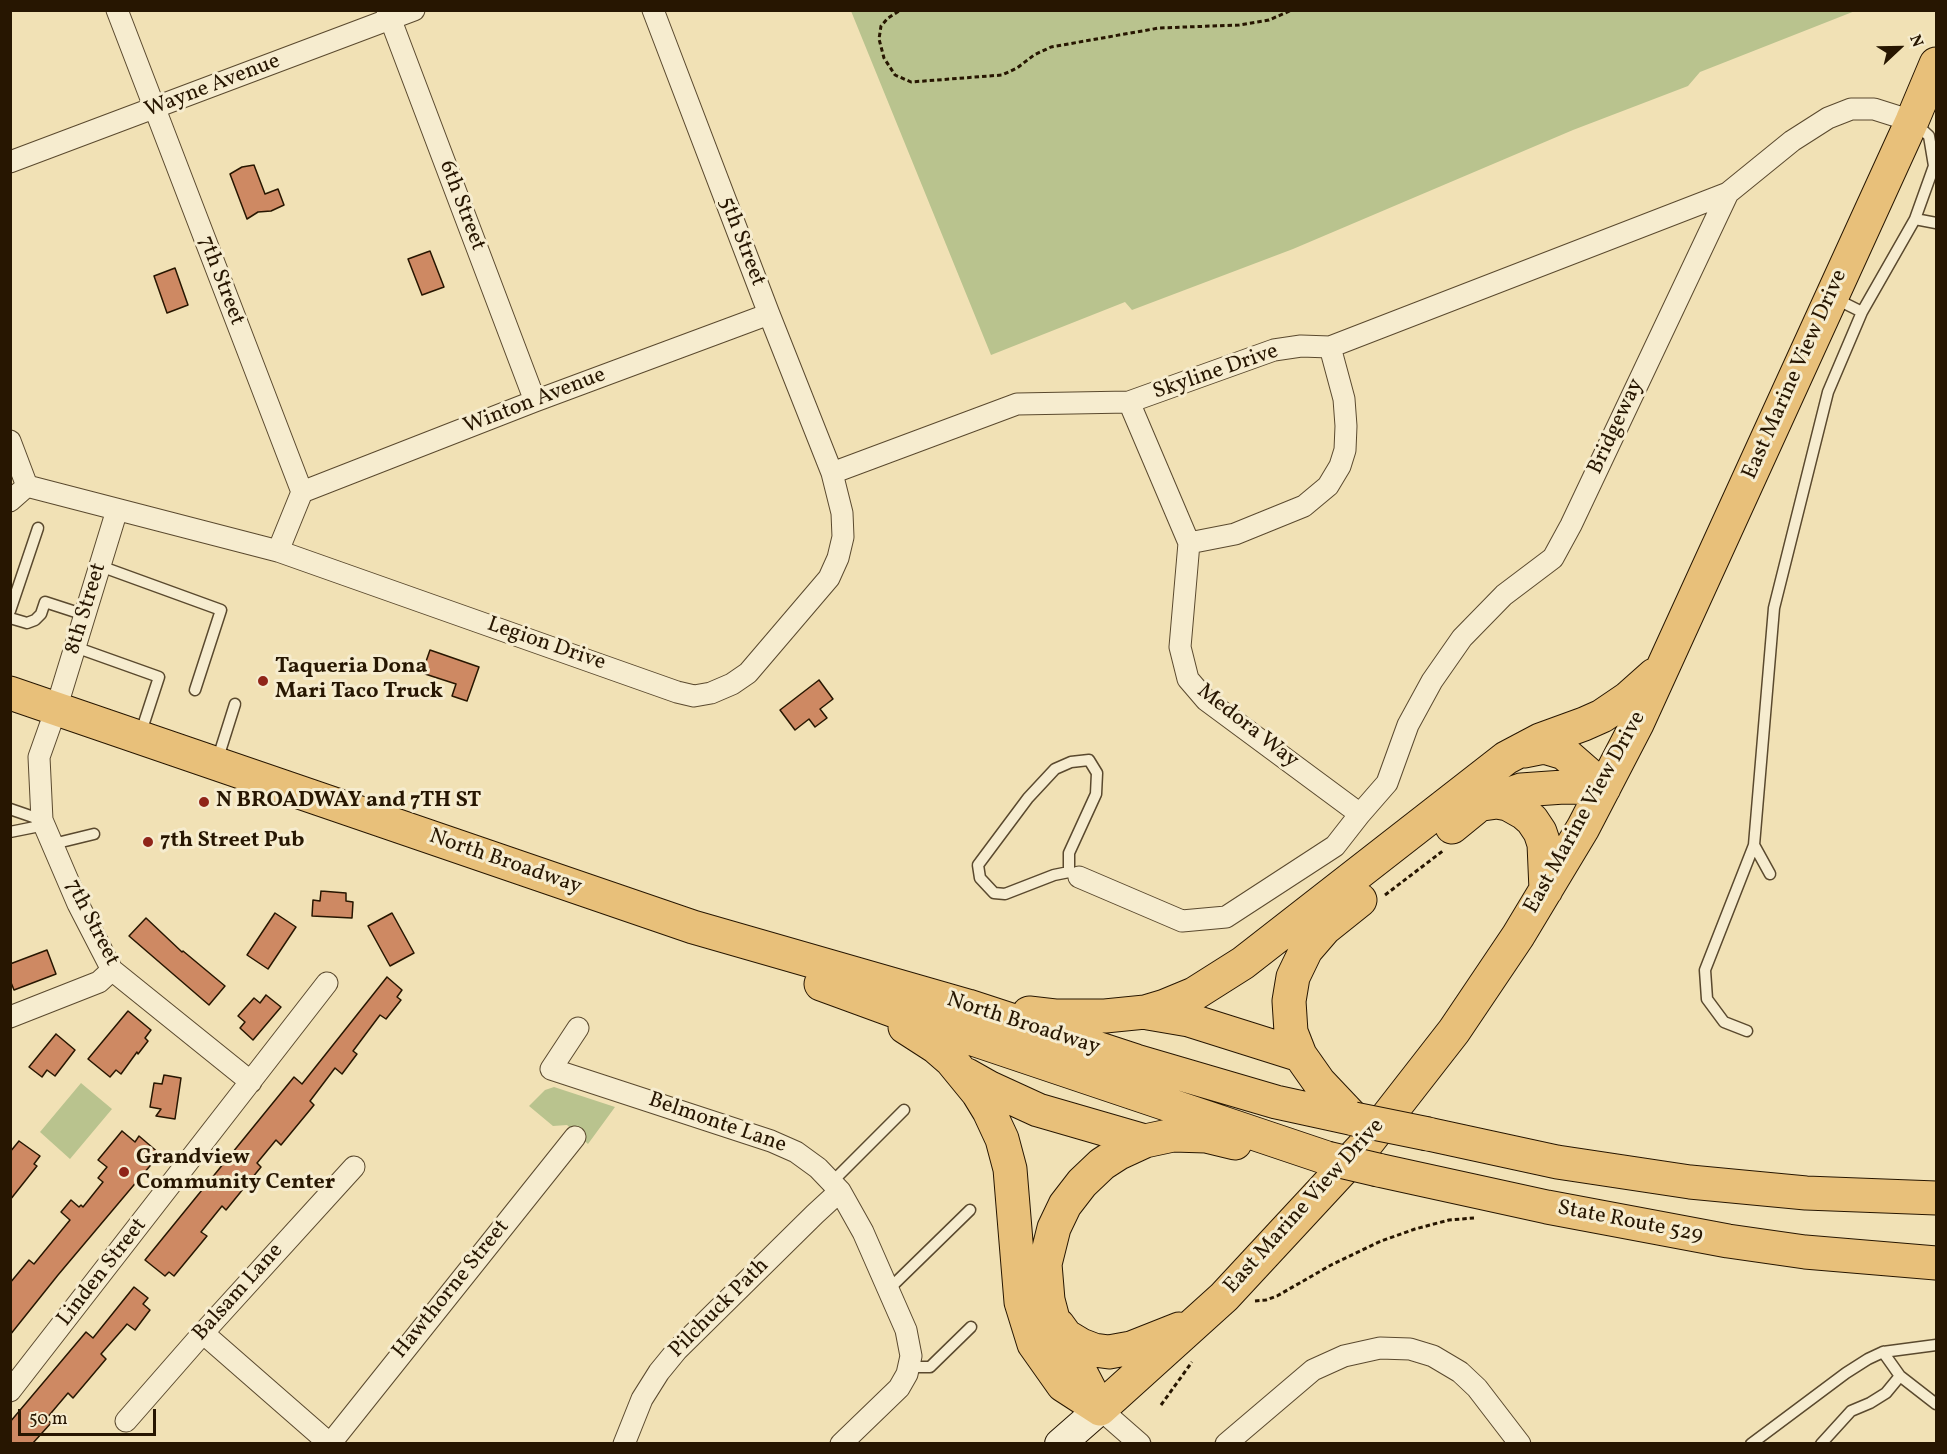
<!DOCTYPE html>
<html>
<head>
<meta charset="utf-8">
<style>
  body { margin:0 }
  #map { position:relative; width:1947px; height:1454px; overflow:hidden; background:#f1e1b5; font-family:Vollkorn,serif }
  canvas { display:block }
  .frame { position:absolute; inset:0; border:12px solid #271601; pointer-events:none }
  .north { position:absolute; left:1869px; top:18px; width:60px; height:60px; -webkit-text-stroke:4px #f6eccf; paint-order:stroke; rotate:68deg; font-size:16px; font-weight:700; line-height:24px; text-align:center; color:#271601 }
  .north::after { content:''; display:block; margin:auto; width:21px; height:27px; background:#271601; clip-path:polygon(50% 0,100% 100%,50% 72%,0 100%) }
  .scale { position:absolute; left:18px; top:1409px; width:138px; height:27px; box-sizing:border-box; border:3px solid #271601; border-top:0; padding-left:8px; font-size:18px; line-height:21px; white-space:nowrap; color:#271601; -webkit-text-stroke:4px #f6eccf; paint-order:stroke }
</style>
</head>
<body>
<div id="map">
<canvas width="1947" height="1454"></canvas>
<div class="frame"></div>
<div class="north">N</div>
<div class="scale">50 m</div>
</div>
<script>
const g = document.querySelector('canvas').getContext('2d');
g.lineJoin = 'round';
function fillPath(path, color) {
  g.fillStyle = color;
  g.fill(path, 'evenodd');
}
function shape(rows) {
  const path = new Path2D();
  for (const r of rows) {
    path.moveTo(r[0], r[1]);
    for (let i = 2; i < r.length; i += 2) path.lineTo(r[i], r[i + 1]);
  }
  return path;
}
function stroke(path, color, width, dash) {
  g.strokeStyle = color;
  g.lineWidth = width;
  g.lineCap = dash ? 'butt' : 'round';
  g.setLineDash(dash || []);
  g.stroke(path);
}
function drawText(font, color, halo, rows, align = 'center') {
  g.font = font + ' Vollkorn,serif';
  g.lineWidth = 6;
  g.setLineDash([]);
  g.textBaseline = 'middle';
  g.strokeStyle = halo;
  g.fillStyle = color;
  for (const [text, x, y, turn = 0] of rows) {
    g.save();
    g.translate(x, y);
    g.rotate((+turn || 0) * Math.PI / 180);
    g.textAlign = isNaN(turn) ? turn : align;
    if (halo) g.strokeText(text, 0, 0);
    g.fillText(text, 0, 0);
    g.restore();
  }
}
const green = shape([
  [851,11,1855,11,1700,72,1688,86,1573,130,1293,249,1132,310,1125,302,991,355],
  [81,1083,112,1109,70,1159,40,1132],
  [554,1087,615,1107,588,1144,567,1125,553,1126,529,1106,545,1090]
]);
const building = shape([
  [254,165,265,194,278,189,284,205,271,211,258,212,247,219,230,174,242,167,254,165],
  [430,251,444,287,422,295,408,259,430,251],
  [175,268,188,305,167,313,154,276,175,268],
  [430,650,479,667,467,701,452,696,456,684,422,673,430,650],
  [819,680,833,699,820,709,827,718,815,727,809,719,795,730,780,710,819,680],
  [321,891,346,893,346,901,353,902,352,918,312,916,313,900,320,901,321,891],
  [275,913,296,927,268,969,247,955,275,913],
  [392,913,414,953,390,966,368,926,392,913],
  [146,918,182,952,183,951,225,986,209,1005,129,936,146,918],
  [47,950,56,974,14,990,10,980,10,964,47,950],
  [387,977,402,990,397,997,401,1000,386,1019,380,1015,353,1051,357,1054,342,1074,335,1068,310,1101,314,1105,281,1145,276,1140,257,1163,261,1167,226,1210,222,1206,201,1232,207,1236,174,1276,169,1272,165,1276,145,1260,294,1077,302,1084,387,977],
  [266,995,281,1007,253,1040,240,1028,245,1022,238,1016,254,998,260,1003,266,995],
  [128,1011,151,1030,145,1038,148,1041,138,1054,137,1052,121,1074,116,1070,110,1077,88,1059,128,1011],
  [56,1034,75,1050,55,1076,47,1070,42,1077,29,1067,56,1034],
  [164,1075,181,1078,175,1119,156,1116,161,1109,150,1107,154,1083,162,1084,164,1075],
  [122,1131,135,1142,139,1136,160,1154,58,1275,10,1335,10,1283,29,1260,34,1264,70,1220,61,1212,71,1200,79,1207,81,1205,83,1207,103,1182,98,1178,107,1167,98,1160,122,1131],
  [19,1141,40,1156,34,1164,37,1166,10,1200,10,1152,19,1141],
  [134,1287,148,1298,143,1304,150,1310,135,1330,127,1324,122,1330,101,1354,106,1359,73,1398,68,1393,46,1419,51,1423,33,1443,10,1443,10,1422,86,1332,93,1338,134,1287]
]);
const path = shape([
  [906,10,899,11,888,18,881,26,879,39,884,58,895,75,911,82,1002,75,1017,68,1034,55,1051,47,1159,28,1239,25,1269,20,1292,10],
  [1385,895,1444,850],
  [1255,1301,1266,1300,1277,1296,1331,1265,1381,1241,1415,1229,1449,1220,1474,1218],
  [1161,1405,1192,1362]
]);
const lane = shape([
  [1915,123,1929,136,1934,166,1915,219],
  [1834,298,1862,312,1915,219,1936,223],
  [100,566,221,610,195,690],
  [10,611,38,528],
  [10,618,27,623,35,620,41,614,45,602,85,615],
  [75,647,159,677,140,735],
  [217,761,235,704],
  [10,809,42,820],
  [10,832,45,825],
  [53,844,94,834],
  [1069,872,1069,853,1096,794,1097,773,1089,760,1071,762,1055,769,1028,798,978,865,980,878,994,893,1005,894,1054,875,1069,872,1079,877],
  [1770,874,1754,845,1774,608,1828,392,1862,312],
  [1747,1031,1724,1022,1707,999,1705,970,1754,845],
  [832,1182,904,1110],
  [888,1290,970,1210],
  [1883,1352,1936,1345],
  [908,1367,930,1367,971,1327],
  [1751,1444,1846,1373,1868,1359,1883,1352,1900,1376,1936,1404],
  [1821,1444,1851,1411,1870,1403,1886,1393,1900,1376]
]);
const street = shape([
  [117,10,302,492,278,551],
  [387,10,535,401],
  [10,162,414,10],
  [1129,402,1189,543,1180,647,1188,679,1206,700,1360,814],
  [10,441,27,486,10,501],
  [832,473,1017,404,1129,402,1274,350,1301,346,1330,347,1728,193],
  [27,486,278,551,677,692,694,696,711,693,732,684,748,673,829,578,838,558,843,537,842,513,832,473,769,314,653,10],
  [302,492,535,401,769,314],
  [117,510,56,709,39,757,42,820,78,904,112,970,251,1082],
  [1189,543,1235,534,1304,506,1328,486,1340,466,1345,450,1346,426,1344,399,1330,347],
  [1079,877,1182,921,1226,917,1335,846,1360,814,1387,783,1408,725,1432,681,1462,638,1504,595,1553,558,1571,525,1728,193,1792,141,1828,118,1851,109,1874,109,1912,121],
  [10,1017,99,982,112,970],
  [578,1028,551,1069,771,1141,796,1152,818,1168,840,1191,863,1232,906,1330,911,1356,907,1374,899,1388,841,1444],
  [203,1333,330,1444],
  [10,1391,327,983],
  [1100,1409,1140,1444],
  [126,1421,203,1333,354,1167],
  [330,1444,575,1137],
  [624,1444,642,1399,659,1372,677,1350,815,1214,840,1191],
  [1226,1444,1313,1370,1344,1356,1380,1348,1410,1349,1433,1356,1460,1372,1477,1388,1520,1444]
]);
const secondary = shape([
  [1060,1444,1100,1409]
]);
const primary = shape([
  [10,693,693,927,968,1006,1136,1061,1276,1102,1354,1119],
  [1524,751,1544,747,1564,753,1604,788],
  [1483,804,1497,802,1508,804,1524,813,1532,820,1540,832,1544,844,1546,890],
  [1452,827,1479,805,1521,790,1564,787,1604,788],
  [821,984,955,1033,1327,1158],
  [1029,1013,1055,1016,1105,1016,1145,1012,1165,1006,1194,994,1243,963,1506,758,1540,740,1584,724,1602,716,1627,699,1654,675],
  [1148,1013,1189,1020,1300,1055],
  [905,1027,936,1047,951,1060,978,1093,989,1111,1002,1139,1010,1169,1021,1302,1034,1344,1063,1385,1100,1409],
  [967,1075,990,1088,1038,1110,1145,1141],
  [1354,1119,1319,1082,1300,1055,1291,1032,1289,1001,1293,977,1306,950,1325,928,1360,900],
  [1428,1134,1557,1162,1690,1182,1806,1193,1936,1198],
  [1378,1170,1547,1207,1728,1241,1805,1252,1936,1263],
  [1058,1325,1066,1336,1081,1345,1094,1350,1109,1352,1131,1348,1179,1329],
  [1096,1402,1053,1319,1048,1300,1045,1264,1054,1228,1065,1205,1082,1183,1102,1164,1119,1153,1145,1141,1173,1135,1206,1136,1235,1143],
  [1100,1409,1224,1297,1366,1144,1454,1031,1518,936,1583,828,1637,724,1912,121,1936,64]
]);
const primaryBridge = shape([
  [1354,1119,1428,1134],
  [1327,1158,1378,1170]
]);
const markers = [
  [263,681,6,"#8f2418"],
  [204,802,6,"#8f2418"],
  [148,842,6,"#8f2418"],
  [124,1172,6,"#8f2418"]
];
const streetNames = [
  ["Wayne Avenue",213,87,-21],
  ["6th Street",461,206,69],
  ["5th Street",741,242,69],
  ["7th Street",220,281,69],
  ["Skyline Drive",1216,373,-19],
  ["East Marine View Drive",1796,375,-66],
  ["Winton Avenue",535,402,-21],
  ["Bridgeway",1617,427,-65],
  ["8th Street",87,609,-73],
  ["Legion Drive",546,645,19],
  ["Medora Way",1247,727,38],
  ["East Marine View Drive",1586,813,-61],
  ["North Broadway",505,863,19],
  ["7th Street",91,923,63],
  ["North Broadway",1023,1025,18],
  ["Belmonte Lane",717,1124,19],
  ["East Marine View Drive",1305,1207,-48],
  ["State Route 529",1630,1223,11],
  ["Linden Street",103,1273,-52],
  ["Hawthorne Street",452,1290,-51],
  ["Balsam Lane",239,1293,-48],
  ["Pilchuck Path",720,1309,-45]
];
const poiNames = [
  ["Taqueria Dona",275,668],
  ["Mari Taco Truck",275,693],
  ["N BROADWAY and 7TH ST",216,802],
  ["7th Street Pub",160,842],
  ["Grandview",136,1159],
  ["Community Center",136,1184]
];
fillPath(green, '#b9c38e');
fillPath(building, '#ce8963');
stroke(building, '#271601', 1.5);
stroke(lane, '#5a492e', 13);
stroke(street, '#5a492e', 23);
stroke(secondary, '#271601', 32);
stroke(primary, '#271601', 35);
stroke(path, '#271601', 3, [4.5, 3]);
stroke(lane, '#f6eccf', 10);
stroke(street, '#f6eccf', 21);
stroke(secondary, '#f6eccf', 30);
stroke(primary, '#e8c07a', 33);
stroke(primaryBridge, '#271601', 35, []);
stroke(primaryBridge, '#e8c07a', 33);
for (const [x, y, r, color] of markers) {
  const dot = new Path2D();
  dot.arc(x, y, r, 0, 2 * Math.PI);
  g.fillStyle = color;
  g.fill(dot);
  stroke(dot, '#f6eccf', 2);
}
drawText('22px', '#271601', '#f6eccf', streetNames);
drawText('bold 22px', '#271601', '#f6eccf', poiNames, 'left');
</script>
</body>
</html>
